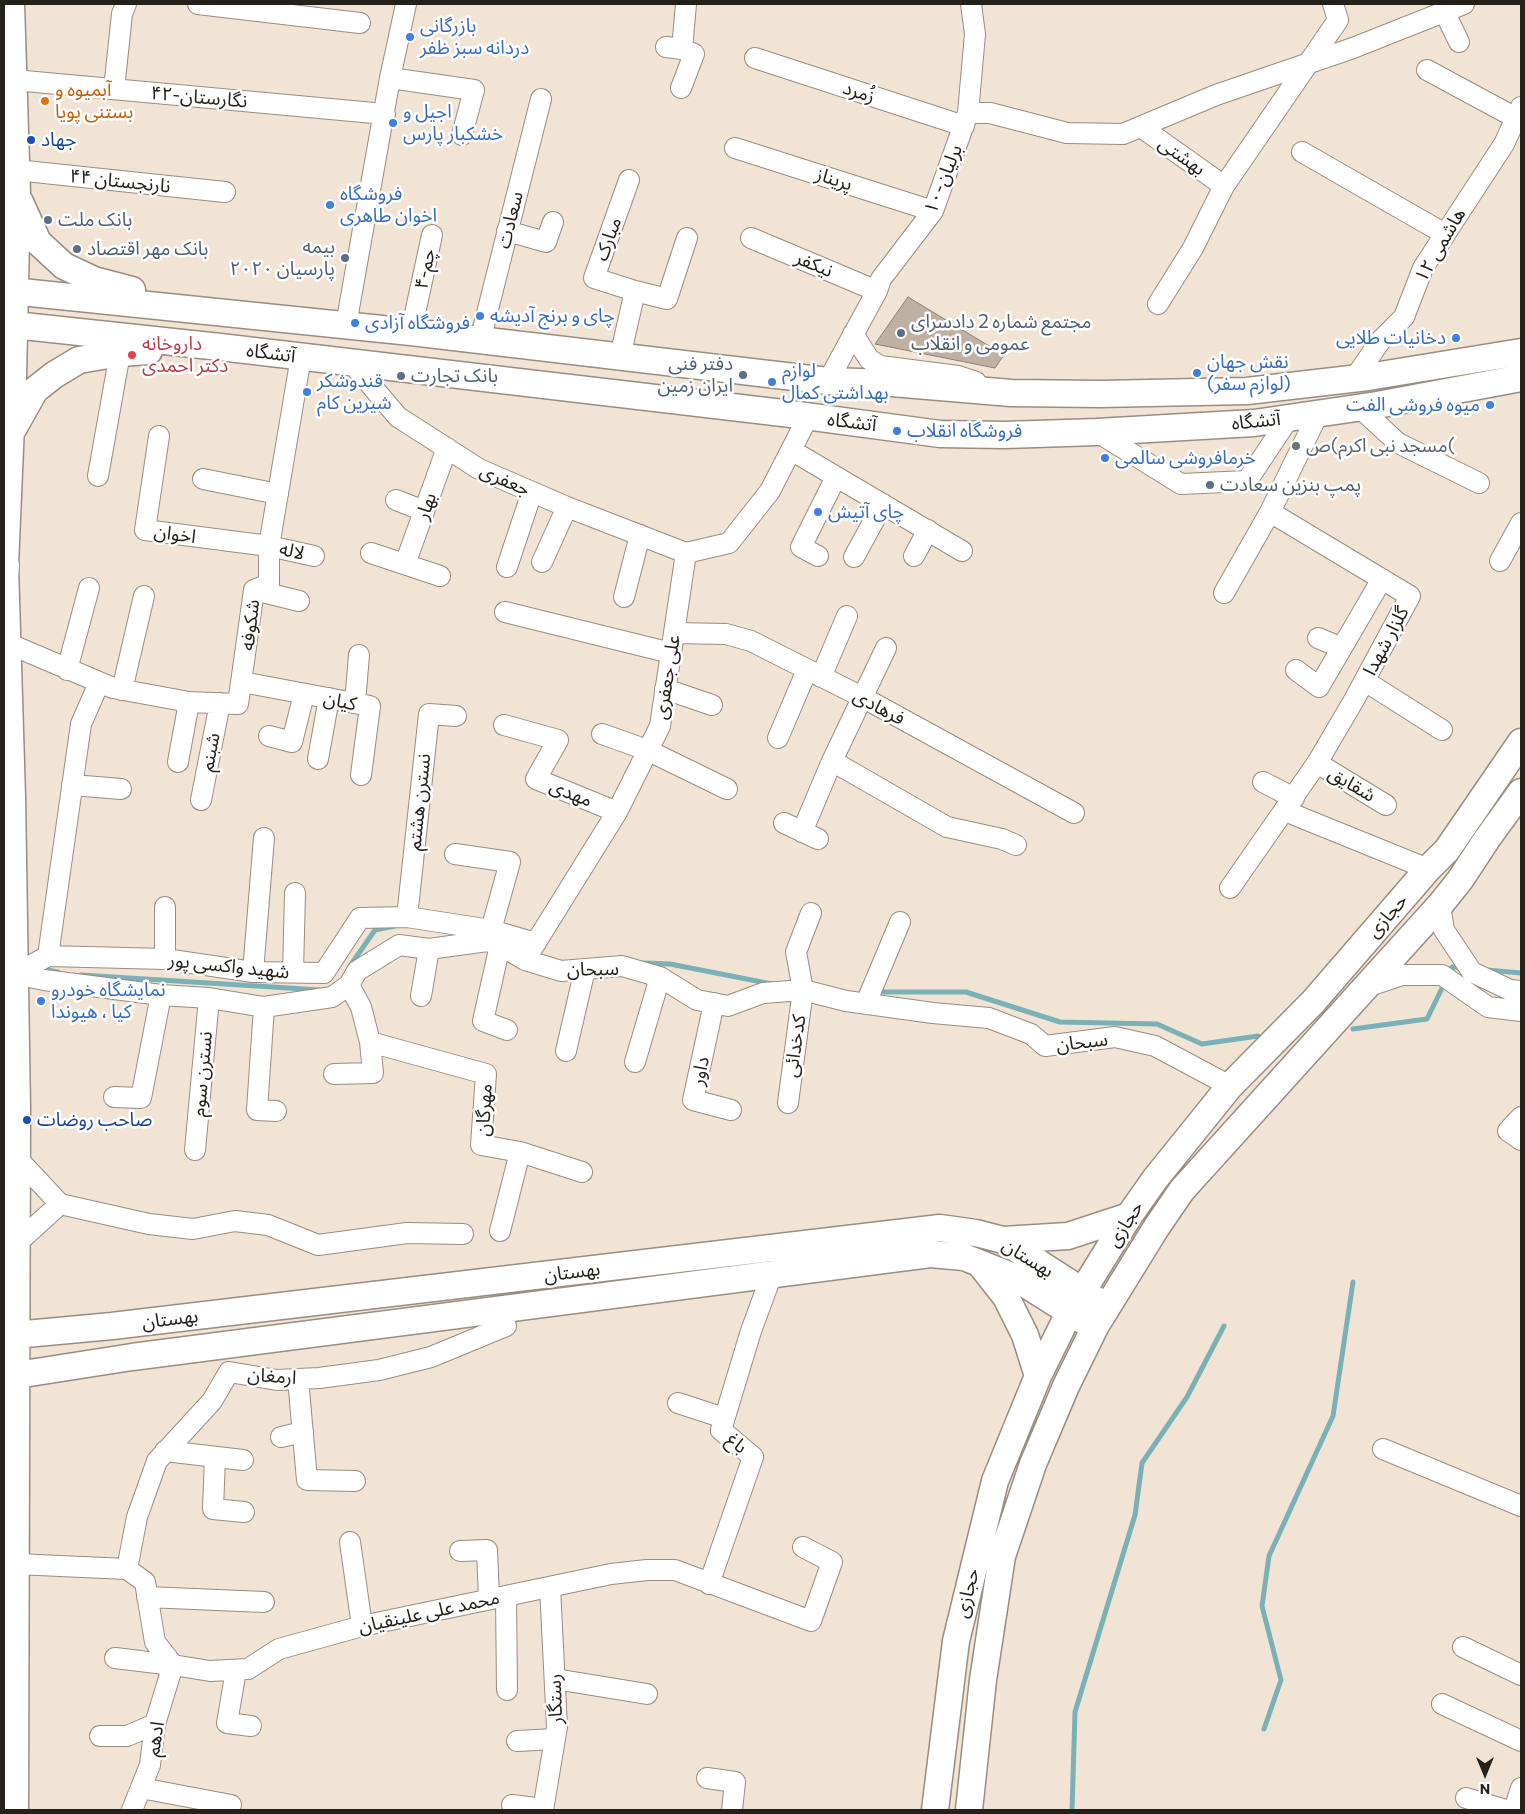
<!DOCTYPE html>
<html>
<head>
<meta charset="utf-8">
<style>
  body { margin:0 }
  #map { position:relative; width:1525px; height:1814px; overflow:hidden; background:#f2e4d5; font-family:Commissioner,sans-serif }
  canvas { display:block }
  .frame { position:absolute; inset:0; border:5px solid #24201a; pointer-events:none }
  .north { position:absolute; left:1460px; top:1749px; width:50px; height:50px; -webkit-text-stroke:4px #fff; paint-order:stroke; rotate:180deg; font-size:14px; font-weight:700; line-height:20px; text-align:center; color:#24201a }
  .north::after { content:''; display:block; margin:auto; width:18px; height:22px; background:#24201a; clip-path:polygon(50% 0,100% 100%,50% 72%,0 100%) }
</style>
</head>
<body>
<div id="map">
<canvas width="1525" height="1814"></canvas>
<div class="frame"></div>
<div class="north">N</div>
</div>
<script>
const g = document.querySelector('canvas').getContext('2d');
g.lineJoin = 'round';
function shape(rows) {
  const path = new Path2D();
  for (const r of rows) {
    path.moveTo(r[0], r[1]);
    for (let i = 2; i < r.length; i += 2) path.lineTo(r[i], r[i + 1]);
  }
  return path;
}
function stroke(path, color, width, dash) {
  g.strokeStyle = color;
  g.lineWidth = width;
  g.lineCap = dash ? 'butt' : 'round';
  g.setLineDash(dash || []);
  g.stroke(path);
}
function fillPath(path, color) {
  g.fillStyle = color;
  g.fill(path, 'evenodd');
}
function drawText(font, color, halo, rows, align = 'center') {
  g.font = font + ' Commissioner,"Noto Sans Arabic",sans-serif';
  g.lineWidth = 5;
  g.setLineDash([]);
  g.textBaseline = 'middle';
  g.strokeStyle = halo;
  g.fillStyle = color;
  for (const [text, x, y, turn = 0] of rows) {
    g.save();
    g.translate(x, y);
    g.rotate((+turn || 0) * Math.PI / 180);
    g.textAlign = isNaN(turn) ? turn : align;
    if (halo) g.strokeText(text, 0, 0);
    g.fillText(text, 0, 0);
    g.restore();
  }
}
const stream = shape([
  [643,963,670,964,772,984],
  [350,966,375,930,395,926],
  [47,970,58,972],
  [1487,970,1521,973],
  [1449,974,1452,967,1463,968],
  [81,975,320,990],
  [875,992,966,992,1060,1022,1157,1024,1202,1044,1258,1036],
  [1353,1029,1427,1019,1445,982],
  [1264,1729,1281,1680,1262,1606,1269,1556,1333,1416,1353,1282],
  [1072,1810,1075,1712,1135,1515,1142,1463,1187,1397,1224,1326]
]);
const building = shape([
  [908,297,1004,355,995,368,875,344,908,297]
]);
const minor = shape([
  [198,4,360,23],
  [1444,11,1459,42],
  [666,47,682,49,694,54,681,88],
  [682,49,686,4],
  [755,58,964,126],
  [1427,70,1516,118],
  [390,78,474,90,462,135],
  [14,80,385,114],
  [114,89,122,14,126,4],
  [968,113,990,113,1067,133,1123,134,1216,95,1353,48,1464,4],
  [1141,127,1224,186],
  [735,148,933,211],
  [1302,152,1445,234],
  [16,170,225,192],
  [507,231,546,242,553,222],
  [751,238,877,291],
  [635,291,667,299,687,238],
  [1158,304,1193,248,1224,186,1338,20,1333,4],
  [346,325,390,78,406,4],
  [411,332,432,235],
  [853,334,869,359,880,366,958,376,976,382],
  [480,341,541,99],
  [620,357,635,291,594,278,629,180],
  [352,363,398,417,479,469,567,507,686,553],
  [1354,379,1381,340,1404,317,1423,268,1504,144,1521,107],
  [828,381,877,291,881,279,933,211,968,113,975,34,971,4],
  [1360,408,1398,443,1479,483],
  [1097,432,1181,484,1247,481,1289,418],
  [159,436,145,530,269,546,314,556],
  [791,450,962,551],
  [98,476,120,353],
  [203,479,278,494],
  [396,500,424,511],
  [371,553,440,576],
  [818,556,801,547,836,477],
  [914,556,928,530],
  [854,557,883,504],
  [1500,561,1521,523],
  [542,562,567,507],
  [405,564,447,448],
  [507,567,532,492],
  [254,590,299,601],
  [1224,593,1270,512],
  [624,597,640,535],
  [505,612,671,653],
  [674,633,726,634,751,641,862,697,1074,813],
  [1318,638,1342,648],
  [7,643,113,688,189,702,238,704,254,590,269,584,269,546,301,357],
  [886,648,832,761,947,827,1002,839,1016,845],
  [67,670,89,588],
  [1296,670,1319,687,1382,579],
  [821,677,847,616],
  [1365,681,1442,730],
  [242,682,370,706,361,775],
  [665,689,712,705],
  [122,690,144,596],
  [355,703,359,655],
  [504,725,558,740,536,779,617,812],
  [602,734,647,750,727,789],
  [269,736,292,742,304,694],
  [778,738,807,670],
  [318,759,329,698],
  [178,762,189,702],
  [1317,763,1386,805],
  [1263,782,1294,798],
  [72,785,121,789],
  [201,800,220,703],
  [1285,811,1428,869],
  [784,823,818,839],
  [802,832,832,761],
  [455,854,510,862,491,930],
  [1230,888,1317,763,1354,700,1410,596,1270,512,1318,414],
  [1440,905,1444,930,1472,972,1510,990,1521,991],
  [407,917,429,714,456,716],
  [500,945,483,1021,507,1030],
  [48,956,81,724,99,683],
  [165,959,165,907],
  [525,960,617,812,660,726,686,553,729,543,770,491,808,417],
  [253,972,264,838],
  [293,972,295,893],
  [15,974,44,980,161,995,209,998,264,1007,332,997,349,985,357,971,399,945,429,949,487,941,500,945,525,960,561,971,622,966,660,977,697,1000,728,1006,763,993,803,990,846,1001,933,1013,989,1018,1031,1034,1045,1046,1115,1037,1155,1046,1230,1086],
  [15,974,48,956,165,959,253,972,324,973,360,918,407,917,491,930,536,943],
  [1366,987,1402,975,1442,975,1488,1007,1521,1011],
  [421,996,429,949],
  [714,1003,693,1100,731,1110],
  [866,1003,900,922],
  [264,1007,257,1110,276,1111],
  [370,1042,486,1074,481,1145,520,1152,500,1231],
  [566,1051,585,969],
  [635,1062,660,977],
  [334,1074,373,1073,370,1042,361,1007,349,985],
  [114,1097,141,1098,161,995],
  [788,1103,803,990,796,952,811,913],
  [1521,1117,1508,1131,1521,1140],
  [195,1150,209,998],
  [520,1152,582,1172],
  [17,1158,60,1204,149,1224,193,1229,235,1221,268,1225,318,1245,407,1233,463,1234],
  [17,1243,60,1204],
  [298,1379,307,1480,355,1481],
  [678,1403,724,1418],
  [281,1437,303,1432],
  [1383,1449,1521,1506],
  [165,1451,243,1460],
  [215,1457,213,1509,244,1512],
  [350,1542,362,1626],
  [460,1551,487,1550,489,1599],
  [16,1564,127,1569,145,1582,155,1642,173,1665,210,1671,248,1669,279,1649,362,1626,611,1574,647,1570,675,1570,811,1621,832,1562,803,1547],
  [127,1569,137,1517,157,1461,212,1401,229,1372,277,1380,319,1378,379,1370,431,1357,506,1326],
  [709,1584,753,1457,721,1430,751,1331,772,1274],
  [506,1596,507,1690],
  [147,1597,264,1602],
  [1463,1647,1521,1675],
  [115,1658,173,1665,155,1724,150,1765,132,1810],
  [236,1670,227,1723,251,1726],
  [555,1679,647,1694],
  [1442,1704,1521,1741],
  [100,1736,127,1736,155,1724],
  [517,1741,555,1739],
  [707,1778,735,1782,732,1810],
  [141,1788,231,1805],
  [1466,1798,1506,1810],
  [512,1805,543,1809],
  [543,1810,557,1727,550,1587],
  [1514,1810,1521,1788]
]);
const major = shape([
  [11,4,17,194,13,378,5,566,12,797,17,1109,15,1810],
  [20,202,38,242,64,266,94,280,132,290],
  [4,293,15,291,31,293,411,332,828,381,892,383,1011,393,1100,394,1247,391,1368,377,1521,352],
  [4,322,14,325,220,347,783,413,940,434,1005,435,1097,432,1254,423,1377,405,1521,378],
  [13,429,35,390,54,375,79,360,120,353,149,351],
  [1003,1240,1068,1236,1129,1216],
  [980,1264,1006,1297,1025,1335,1038,1376],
  [4,1336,112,1326,940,1228,976,1233,1003,1240,1096,1300],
  [4,1377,132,1357,930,1254,964,1257,1014,1277,1084,1321],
  [935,1810,956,1641,995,1481,1038,1376,1069,1313,1129,1216,1155,1179,1230,1086,1313,1002,1428,869,1447,850,1521,742],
  [969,1810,983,1680,1002,1556,1033,1464,1066,1386,1095,1327,1156,1228,1182,1190,1440,905,1460,880,1487,839,1521,792]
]);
const highway = shape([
  [4,577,5,566]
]);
const markers = [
  [410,37,5,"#3f7fe0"],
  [45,101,5,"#e8710a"],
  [393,123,5,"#3f7fe0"],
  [31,140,5,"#1a4fb4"],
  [330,205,5,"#3f7fe0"],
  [48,220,5,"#5c6f8a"],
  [77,249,5,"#5c6f8a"],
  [345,258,5,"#5c6f8a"],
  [480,316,5,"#3f7fe0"],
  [355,323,5,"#3f7fe0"],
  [901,333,5,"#5c6f8a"],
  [1456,338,5,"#3f7fe0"],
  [132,355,5,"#e0444e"],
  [1197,373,5,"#3f7fe0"],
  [743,375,5,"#5c6f8a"],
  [401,376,5,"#5c6f8a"],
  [772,382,5,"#3f7fe0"],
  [307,392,5,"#3f7fe0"],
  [1490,405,5,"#3f7fe0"],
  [897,431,5,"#3f7fe0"],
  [1296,446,5,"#6b7280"],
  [1105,458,5,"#3f7fe0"],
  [1210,485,5,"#5c6f8a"],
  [818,512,5,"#3f7fe0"],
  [41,1001,5,"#3f7fe0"],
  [27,1120,5,"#1a4fb4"]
];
const shopNames = [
  ["بازرگانی",420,26],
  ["دردانه سبز ظفر",420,48],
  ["اجیل و",403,112],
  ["خشکبار پارس",403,134],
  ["فروشگاه",340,194],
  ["اخوان طاهری",340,216],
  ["چای و برنج آدیشه",490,316],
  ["فروشگاه آزادی",365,323],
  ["دخانیات طلایی",1446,338,"right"],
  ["نقش جهان",1207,362],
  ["(لوازم سفر)",1207,384],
  ["لوازم",782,371],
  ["بهداشتی کمال",782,393],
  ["قندوشکر",317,381],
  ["شیرین کام",317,403],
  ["میوه فروشی الفت",1480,405,"right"],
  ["فروشگاه انقلاب",907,431],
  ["خرمافروشی سالمی",1115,458],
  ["چای آتیش",828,512],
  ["نمایشگاه خودرو",51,990],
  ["کیا ، هیوندا",51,1012]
];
const foodNames = [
  ["آبمیوه و",55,90],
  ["بستنی پویا",55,112]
];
const streetNames = [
  ["زُمرد",859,92,18],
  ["۴۲-نگارستان",199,97,5],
  ["بهشتی",1182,156,35],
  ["پریناز",834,179,18],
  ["۱۰-برلیان",943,179,-68],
  ["۴۴ نارنجستان",120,181,6],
  ["سعادت",510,220,-76],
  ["مبارک",608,239,-70],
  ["۱۲ هاشمی",1440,245,-60],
  ["نیکفر",814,264,23],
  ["۴-چم",425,269,-78],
  ["آتشگاه",271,353,7],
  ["آتشگاه",1256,421,-6],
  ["آتشگاه",852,422,7],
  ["جعفری",505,480,24],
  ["بهار",426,506,-70],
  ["اخوان",175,534,8],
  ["لاله",292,551,13],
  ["شکوفه",250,625,-83],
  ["گلزار شهدا",1386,641,-62],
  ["علی جعفری",667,677,-81],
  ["کیان",340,701,11],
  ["فرهادی",879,707,28],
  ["شبنم",210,752,-79],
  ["شقایق",1352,784,31],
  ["مهدی",571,793,22],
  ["نسترن هشتم",419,802,-84],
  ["حجازی",1387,916,-49],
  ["شهید واکسی پور",229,966,6],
  ["سبحان",593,969,-1],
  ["سبحان",1082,1042,-7],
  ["کدخدائی",795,1046,-82],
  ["داور",700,1071,-78],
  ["نسترن سوم",202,1074,-85],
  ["مهرگان",484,1110,-87],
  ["حجازی",1125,1224,-57],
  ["بهستان",1028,1258,32],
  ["بهستان",572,1272,-7],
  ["بهستان",170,1319,-7],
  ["ارمغان",272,1376,4],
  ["باغ",737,1443,40],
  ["حجازی",967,1593,-76],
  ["محمد علی علینقیان",429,1612,-12],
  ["رستگار",555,1699,-92],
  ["ادهم",155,1739,-81]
];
const transitNames = [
  ["جهاد",41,140],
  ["صاحب روضات",37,1120]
];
const serviceNames = [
  ["بانک ملت",58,220],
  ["بیمه",335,247,"right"],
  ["پارسیان ۲۰۲۰",335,269,"right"],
  ["بانک مهر اقتصاد",87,249],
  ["مجتمع شماره 2 دادسرای",911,322],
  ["عمومی و انقلاب",911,344],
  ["دفتر فنی",733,364,"right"],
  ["ایران زمین",733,386,"right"],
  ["بانک تجارت",411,376],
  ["پمپ بنزین سعادت",1220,485]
];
const healthNames = [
  ["داروخانه",142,344],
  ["دکتر احمدی",142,366]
];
const worshipNames = [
  ["مسجد نبی اکرم)ص(",1306,446]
];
stroke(stream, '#79b1b6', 5);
fillPath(building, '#beb1a3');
stroke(building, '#8d8174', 1);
stroke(minor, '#998d7f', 22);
stroke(major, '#998d7f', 29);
stroke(highway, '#998d7f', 30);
stroke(minor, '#fff', 20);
stroke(major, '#fff', 26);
stroke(highway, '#fff', 28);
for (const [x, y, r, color] of markers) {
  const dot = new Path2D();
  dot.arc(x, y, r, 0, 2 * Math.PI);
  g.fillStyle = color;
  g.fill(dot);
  stroke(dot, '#fff', 2);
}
drawText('19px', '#366cbe', '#fff', shopNames, 'left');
drawText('19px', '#c56008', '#fff', foodNames, 'left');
drawText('19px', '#24201a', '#fff', streetNames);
drawText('19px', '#164399', '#fff', transitNames, 'left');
drawText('19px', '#4e5e75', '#fff', serviceNames, 'left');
drawText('19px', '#be3a42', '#fff', healthNames, 'left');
drawText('19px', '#5b616d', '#fff', worshipNames, 'left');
</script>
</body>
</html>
